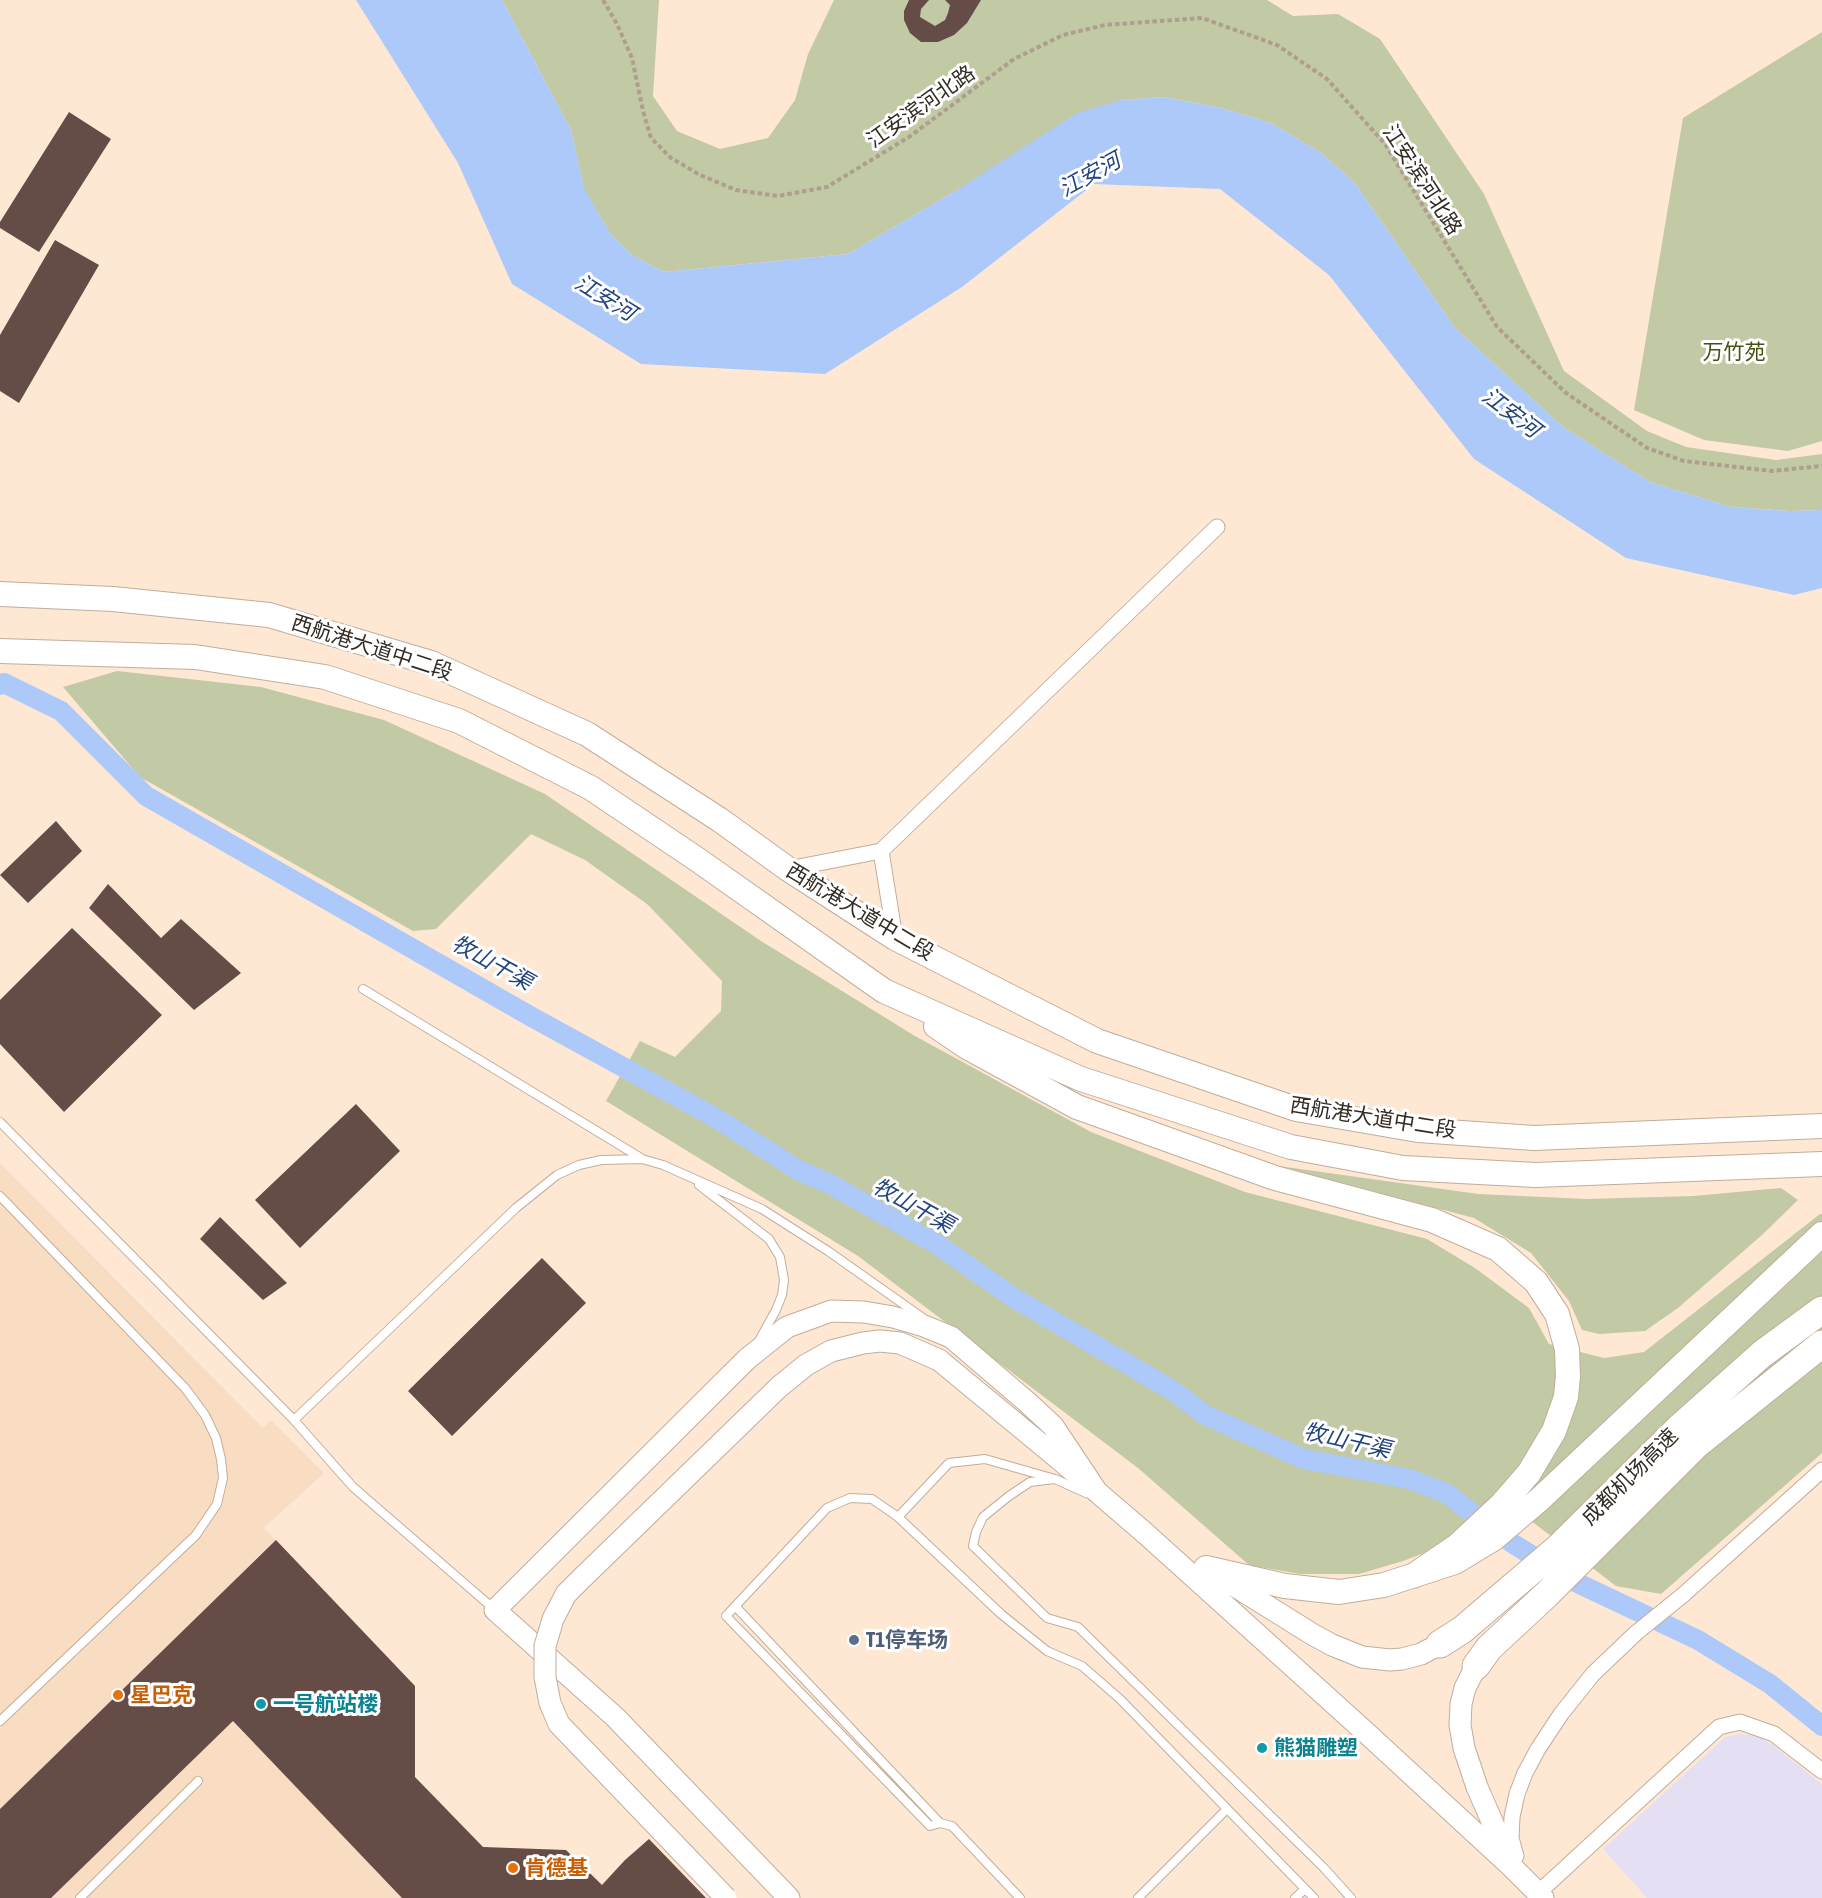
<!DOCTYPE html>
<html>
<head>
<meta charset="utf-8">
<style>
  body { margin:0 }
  canvas { display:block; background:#fee8d4 }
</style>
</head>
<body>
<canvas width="1822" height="1898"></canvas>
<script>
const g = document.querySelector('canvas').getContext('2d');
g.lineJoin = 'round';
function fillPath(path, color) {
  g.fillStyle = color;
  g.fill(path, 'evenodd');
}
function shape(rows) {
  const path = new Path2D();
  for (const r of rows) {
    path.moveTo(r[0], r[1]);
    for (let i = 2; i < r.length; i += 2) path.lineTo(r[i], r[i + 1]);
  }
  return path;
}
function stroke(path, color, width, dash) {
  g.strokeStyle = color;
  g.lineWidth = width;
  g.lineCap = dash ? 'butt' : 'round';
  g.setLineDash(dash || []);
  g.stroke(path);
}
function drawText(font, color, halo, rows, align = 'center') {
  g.font = font + ' "Asap Condensed","Noto Sans SC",sans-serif';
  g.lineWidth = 6;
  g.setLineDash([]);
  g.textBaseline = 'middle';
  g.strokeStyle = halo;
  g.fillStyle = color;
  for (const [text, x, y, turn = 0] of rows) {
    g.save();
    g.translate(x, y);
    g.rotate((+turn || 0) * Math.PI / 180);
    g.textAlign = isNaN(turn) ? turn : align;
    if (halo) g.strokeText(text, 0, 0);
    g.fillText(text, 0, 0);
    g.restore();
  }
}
const commercial = shape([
  [1740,1734,1758,1736,1773,1745,1822,1784,1822,1898,1647,1898,1603,1849,1725,1737]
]);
const built = shape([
  [0,1163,263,1428,271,1420,324,1473,264,1528,415,1686,415,1777,483,1847,566,1850,602,1884,625,1860,649,1839,706,1898,0,1898]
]);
const green = shape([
  [502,0,659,0,653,96,677,131,720,149,768,138,795,100,808,54,834,0,1267,0,1293,16,1338,14,1380,39,1484,194,1564,371,1647,431,1686,447,1776,460,1822,454,1822,510,1790,511,1731,507,1650,482,1563,427,1455,328,1354,182,1321,153,1271,123,1221,108,1164,97,1121,100,957,190,848,254,664,272,632,255,611,235,584,189,571,130],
  [1822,32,1822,441,1788,451,1704,440,1634,410,1683,118],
  [117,671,261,687,384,720,545,794,761,941,915,1036,1091,1132,1245,1192,1427,1239,1475,1268,1529,1308,1549,1344,1604,1358,1644,1352,1820,1214,1822,1214,1822,1453,1661,1594,1616,1586,1500,1497,1440,1547,1403,1561,1359,1574,1300,1574,1249,1565,1138,1468,858,1256,606,1101,640,1041,675,1057,721,1011,722,981,647,904,585,860,531,834,436,929,413,931,140,777,63,687],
  [1279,1166,1478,1194,1587,1199,1693,1196,1781,1188,1798,1200,1762,1235,1678,1308,1645,1331,1599,1334,1582,1330,1569,1301,1531,1253,1474,1218]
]);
const water = shape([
  [356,0,502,0,571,130,584,188,611,235,632,255,664,272,848,254,957,190,1077,113,1121,100,1164,97,1221,108,1271,123,1321,153,1354,182,1455,328,1563,427,1650,482,1731,507,1790,511,1822,510,1822,588,1794,595,1626,558,1474,459,1329,275,1220,189,1094,184,962,287,825,374,641,364,512,284,458,163]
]);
const canal = shape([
  [0,685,4,683,61,711,146,796,530,1016,716,1118,798,1170,830,1184,938,1245,1014,1298,1172,1390,1205,1415,1304,1459,1409,1479,1446,1493,1512,1543,1571,1580,1698,1640,1770,1684,1822,1726]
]);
const building = shape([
  [909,0,929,0,921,9,920,17,935,26,945,20,948,13,950,5,945,0,981,0,967,23,954,35,938,42,921,42,910,33,904,20,904,11],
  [69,112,111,139,39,252,0,228,0,222],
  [55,240,99,265,19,403,0,391,0,335],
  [56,821,82,851,28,903,0,875],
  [108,884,161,938,181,919,241,973,194,1010,89,908],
  [72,928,162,1015,64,1112,0,1044,0,1000],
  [356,1104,400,1151,300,1248,255,1200],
  [220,1217,287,1283,263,1300,200,1239],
  [542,1258,586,1303,452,1436,408,1391],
  [276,1540,415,1686,415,1777,483,1847,566,1850,602,1885,625,1860,649,1839,706,1898,402,1898,233,1721,51,1898,0,1898,0,1809]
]);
const path = shape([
  [603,0,617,24,632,58,643,111,651,138,671,158,700,175,736,190,778,196,827,187,909,137,1014,59,1063,35,1105,25,1202,18,1277,45,1327,79,1385,144,1497,327,1566,393,1647,448,1684,461,1772,471,1822,466]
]);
const lane = shape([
  [363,989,641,1158],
  [0,1122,294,1420],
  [699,1185,769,1239,780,1257,784,1280,782,1295,776,1310,760,1339],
  [0,1196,185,1388,205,1415,216,1438,221,1459,223,1478,217,1504,196,1535,0,1721],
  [1055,1479,1030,1482,1009,1496,983,1517,976,1532,973,1546,1047,1618,1078,1627,1324,1868,1351,1898],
  [898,1517,949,1463,985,1459,1055,1479,1086,1493],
  [735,1606,940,1823],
  [494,1609,353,1487,294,1420,516,1208,557,1175,579,1165,601,1160,642,1159,663,1165,762,1209,828,1251,923,1318],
  [80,1898,198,1781],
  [1020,1898,952,1826,940,1823,930,1826,726,1616,827,1508,850,1498,872,1499,898,1517,1001,1614,1047,1651,1082,1666,1120,1699,1314,1898],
  [1138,1898,1227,1809],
  [1295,1898,1305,1889]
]);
const street = shape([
  [881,851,895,938],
  [788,869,881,851,1217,527],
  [1516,1856,1511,1838,1512,1817,1517,1794,1525,1773,1538,1749,1561,1714,1593,1674,1636,1633,1683,1595,1822,1470],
  [1538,1893,1719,1727,1740,1722,1774,1734,1822,1771]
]);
const secondary = shape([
  [939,1360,1060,1460,1146,1534,1361,1728,1512,1867,1543,1898],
  [1214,1573,1312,1634,1332,1645,1362,1657,1390,1660,1402,1659,1421,1654,1440,1644],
  [1476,1666,1465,1688,1461,1704,1460,1725,1464,1748,1477,1787,1508,1858],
  [789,1898,615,1717,495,1610,747,1359,787,1327,831,1311,864,1312,893,1317,924,1326,951,1337,1027,1402,1053,1426,1097,1492]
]);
const primary = shape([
  [0,594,113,599,269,615,431,663,587,734,720,820,788,869,895,938,1097,1041,1296,1109,1418,1130,1534,1138,1822,1126],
  [0,651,195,657,325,677,459,721,591,788,698,860,884,991,1081,1079,1291,1147,1403,1168,1536,1175,1822,1164],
  [936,1026,967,1047,1077,1107,1275,1178,1432,1220,1498,1249,1536,1282,1557,1314,1567,1349,1568,1376,1566,1397,1554,1431,1529,1473,1502,1504,1457,1546,1413,1576],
  [1206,1568,1285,1586,1339,1592,1384,1585,1455,1562,1493,1539,1540,1499,1822,1234]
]);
const highway = shape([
  [1440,1644,1462,1630,1558,1548,1680,1427,1762,1354,1822,1310],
  [1476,1666,1489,1648,1546,1595,1696,1445,1822,1344]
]);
const secondaryBridge = shape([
  [726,1898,559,1724,550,1703,545,1677,545,1646,553,1619,566,1594,581,1579,779,1387,806,1365,831,1351,863,1343,880,1341,900,1343,939,1360]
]);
const markers = [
  [854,1640,6,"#5c6f8a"],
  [118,1695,6,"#e8710a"],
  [261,1704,6,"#0f9aa8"],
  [1262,1748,6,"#0f9aa8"],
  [513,1868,6,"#e8710a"]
];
const streetNames = [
  ["江安滨河北路",921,107,-35],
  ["江安滨河北路",1422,180,57],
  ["西航港大道中二段",372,648,18],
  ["西航港大道中二段",860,912,31],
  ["西航港大道中二段",1373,1118,9],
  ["成都机场高速",1630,1477,-45]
];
const parkNames = [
  ["万竹苑",1734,352]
];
const serviceNames = [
  ["T1停车场",866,1640]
];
const foodNames = [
  ["星巴克",130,1695],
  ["肯德基",525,1868]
];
const cultureNames = [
  ["一号航站楼",273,1704],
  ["熊猫雕塑",1274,1748]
];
const waterNames = [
  ["江安河",1090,175,-29],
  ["江安河",605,298,32],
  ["江安河",1511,413,37],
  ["牧山干渠",492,963,29],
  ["牧山干渠",913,1206,29],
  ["牧山干渠",1347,1441,13]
];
fillPath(commercial, '#e5dff4');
fillPath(built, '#f8ddc3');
fillPath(green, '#c2c9a5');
fillPath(water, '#acc9f9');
stroke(canal, '#acc9f9', 20);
fillPath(building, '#664c47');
stroke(lane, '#c1ad9a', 10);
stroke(street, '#c1ad9a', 17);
stroke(secondary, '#c1ad9a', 23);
stroke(primary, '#c1ad9a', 26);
stroke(highway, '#c1ad9a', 29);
stroke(path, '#ae9e8e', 4, [4.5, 3]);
stroke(lane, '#fff', 8);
stroke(street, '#fff', 15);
stroke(secondary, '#fff', 21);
stroke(primary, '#fff', 24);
stroke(highway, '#fff', 27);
stroke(secondaryBridge, '#c1ad9a', 23, []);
stroke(secondaryBridge, '#fff', 21);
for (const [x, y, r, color] of markers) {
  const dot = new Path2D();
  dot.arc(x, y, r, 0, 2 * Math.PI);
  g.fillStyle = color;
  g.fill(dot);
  stroke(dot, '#fff', 2);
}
drawText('21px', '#332b23', '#fff', streetNames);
drawText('21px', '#485012', '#fff', parkNames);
drawText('bold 21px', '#4e5e75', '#fff', serviceNames, 'left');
drawText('bold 21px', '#c56008', '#fff', foodNames, 'left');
drawText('bold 21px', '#0d838f', '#fff', cultureNames, 'left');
drawText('italic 22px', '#22447d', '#fff', waterNames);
</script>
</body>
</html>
